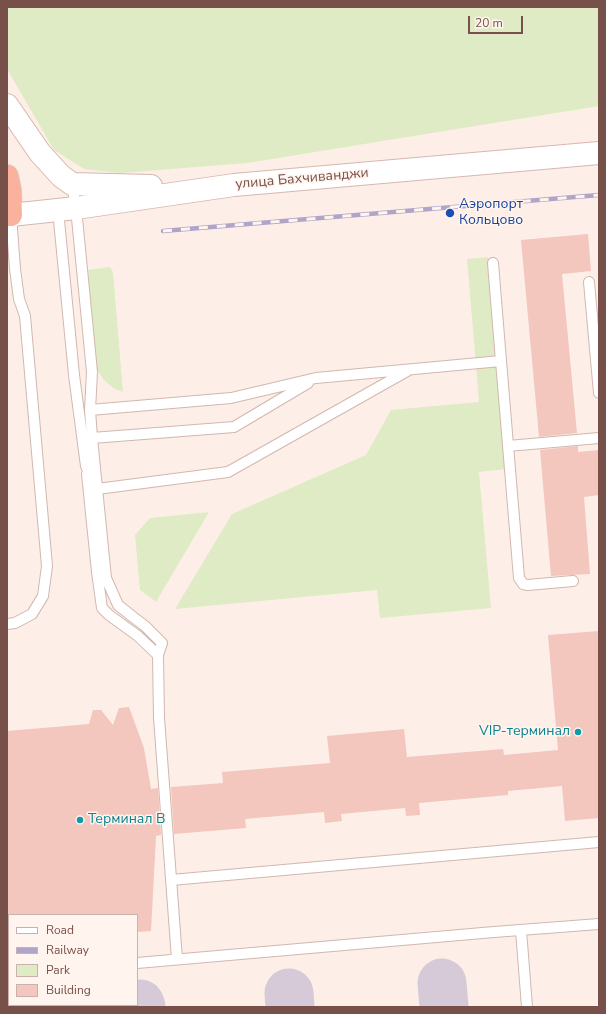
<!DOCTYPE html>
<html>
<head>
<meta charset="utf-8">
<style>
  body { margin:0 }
  #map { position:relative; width:606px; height:1014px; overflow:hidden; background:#fdefe7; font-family:"Nunito Sans",sans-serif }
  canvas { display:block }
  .frame { position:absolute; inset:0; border:8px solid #78504a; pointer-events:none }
  .legend { position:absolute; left:8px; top:914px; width:130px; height:92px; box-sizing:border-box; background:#fff4ee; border:1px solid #c9b2ac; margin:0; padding:5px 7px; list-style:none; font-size:12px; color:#78504a }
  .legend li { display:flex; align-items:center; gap:8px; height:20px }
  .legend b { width:20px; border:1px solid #c9b2ac }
  .scale { position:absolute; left:468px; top:16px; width:55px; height:18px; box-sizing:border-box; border:2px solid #78504a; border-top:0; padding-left:5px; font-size:12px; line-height:14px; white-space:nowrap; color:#78504a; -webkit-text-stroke:3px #fff4ee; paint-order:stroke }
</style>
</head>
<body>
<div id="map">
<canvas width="606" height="1014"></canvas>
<div class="frame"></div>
<ul class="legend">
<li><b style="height:5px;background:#fff"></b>Road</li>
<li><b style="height:5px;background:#afa5c8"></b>Railway</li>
<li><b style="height:11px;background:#deebc5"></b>Park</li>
<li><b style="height:11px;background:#f3c6be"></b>Building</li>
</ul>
<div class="scale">20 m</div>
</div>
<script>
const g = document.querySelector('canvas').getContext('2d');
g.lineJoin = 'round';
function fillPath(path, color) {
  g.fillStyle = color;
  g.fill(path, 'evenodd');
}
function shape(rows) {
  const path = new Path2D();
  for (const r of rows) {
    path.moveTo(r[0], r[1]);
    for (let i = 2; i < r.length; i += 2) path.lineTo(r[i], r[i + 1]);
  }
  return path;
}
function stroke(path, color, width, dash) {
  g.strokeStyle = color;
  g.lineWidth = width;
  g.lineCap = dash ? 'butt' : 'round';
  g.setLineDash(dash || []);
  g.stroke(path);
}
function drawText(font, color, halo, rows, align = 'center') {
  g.font = font + ' "Nunito Sans",sans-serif';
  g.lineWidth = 3;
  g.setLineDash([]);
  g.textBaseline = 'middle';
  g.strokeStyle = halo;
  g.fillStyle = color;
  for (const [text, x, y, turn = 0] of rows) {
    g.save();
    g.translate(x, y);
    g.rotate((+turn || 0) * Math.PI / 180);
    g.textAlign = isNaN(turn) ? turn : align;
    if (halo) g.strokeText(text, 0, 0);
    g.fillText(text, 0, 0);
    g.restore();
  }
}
const green = shape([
  [7,7,599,7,599,106,247,163,121,173,84,169,54,150,7,69],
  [488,257,507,469,479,472,491,608,380,618,377,590,175,609,232,514,366,455,391,410,479,402,467,259],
  [110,267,113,272,123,392,113,388,103,379,96,368,88,270],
  [209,512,156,602,140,590,135,535,150,518]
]);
const taxiway = shape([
  [442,983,444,1007],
  [289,993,290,1007],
  [140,1004,141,1007]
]);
const building = shape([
  [588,234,591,271,562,274,577,433,539,437,521,240],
  [578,446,578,452,599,450,599,495,584,497,590,574,551,576,540,450],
  [599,631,599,818,565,821,562,786,508,791,508,795,419,803,420,815,406,816,405,808,341,814,342,821,325,823,324,812,245,819,246,828,174,834,171,787,223,783,222,772,330,763,327,736,404,729,407,757,503,749,504,755,558,750,548,635],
  [129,707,144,748,151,789,158,788,161,835,156,836,151,931,137,932,137,915,7,915,7,731,89,724,93,710,101,710,113,725,119,708]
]);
const service = shape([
  [72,184,76,208,92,372,90,410,92,438,106,578,118,605,133,617,145,626,162,643,158,655,159,718,177,959],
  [58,210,74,375,86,466,97,489,228,472,409,370],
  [589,282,599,393],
  [501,361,519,578,523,584,528,585,573,581],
  [90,410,231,398,316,378,501,361,493,263],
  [92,438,234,427,308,383],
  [508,446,599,438],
  [87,474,97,572,102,608,109,615,138,636,158,655],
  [7,624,15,623,32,614,43,596,47,566,25,316,19,299,15,269,11,215],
  [171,880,599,842],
  [521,930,527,1007],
  [137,963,494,932,599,924],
  [7,976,9,975],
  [59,1005,59,1007]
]);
const secondary = shape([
  [7,105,40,153,61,176,72,184,151,186],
  [11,215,76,208,234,185,599,153]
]);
const trunk = shape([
  [7,176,10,190,11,215,7,215]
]);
const rail = shape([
  [163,231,599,195]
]);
const markers = [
  [450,213,5,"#1a4fb4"],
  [578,732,4,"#0f9aa8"],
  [80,820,4,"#0f9aa8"]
];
const streetNames = [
  ["улица Бахчиванджи",302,179,-5]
];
const transitNames = [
  ["Аэропорт",459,205],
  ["Кольцово",459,221]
];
const cultureNames = [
  ["VIP-терминал",570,732],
  ["Терминал B",88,820,"left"]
];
fillPath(green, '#deebc5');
stroke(taxiway, '#d6cad8', 49);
fillPath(building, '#f3c6be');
stroke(service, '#d2b7af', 12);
stroke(secondary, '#d7b7af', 24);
stroke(trunk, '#d9cecc', 24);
stroke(service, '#fff', 10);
stroke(secondary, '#fff', 22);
stroke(trunk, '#fab19e', 22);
stroke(rail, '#afa5c8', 4.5);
stroke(rail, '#fff4ee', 3, [9]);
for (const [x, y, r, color] of markers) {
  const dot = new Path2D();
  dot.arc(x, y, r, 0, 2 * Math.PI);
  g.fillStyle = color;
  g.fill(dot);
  stroke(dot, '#fff4ee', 1.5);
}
drawText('14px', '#78504a', '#fff4ee', streetNames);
drawText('14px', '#164399', '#fff4ee', transitNames, 'left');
drawText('14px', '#0d838f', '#fff4ee', cultureNames, 'right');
</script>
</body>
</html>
